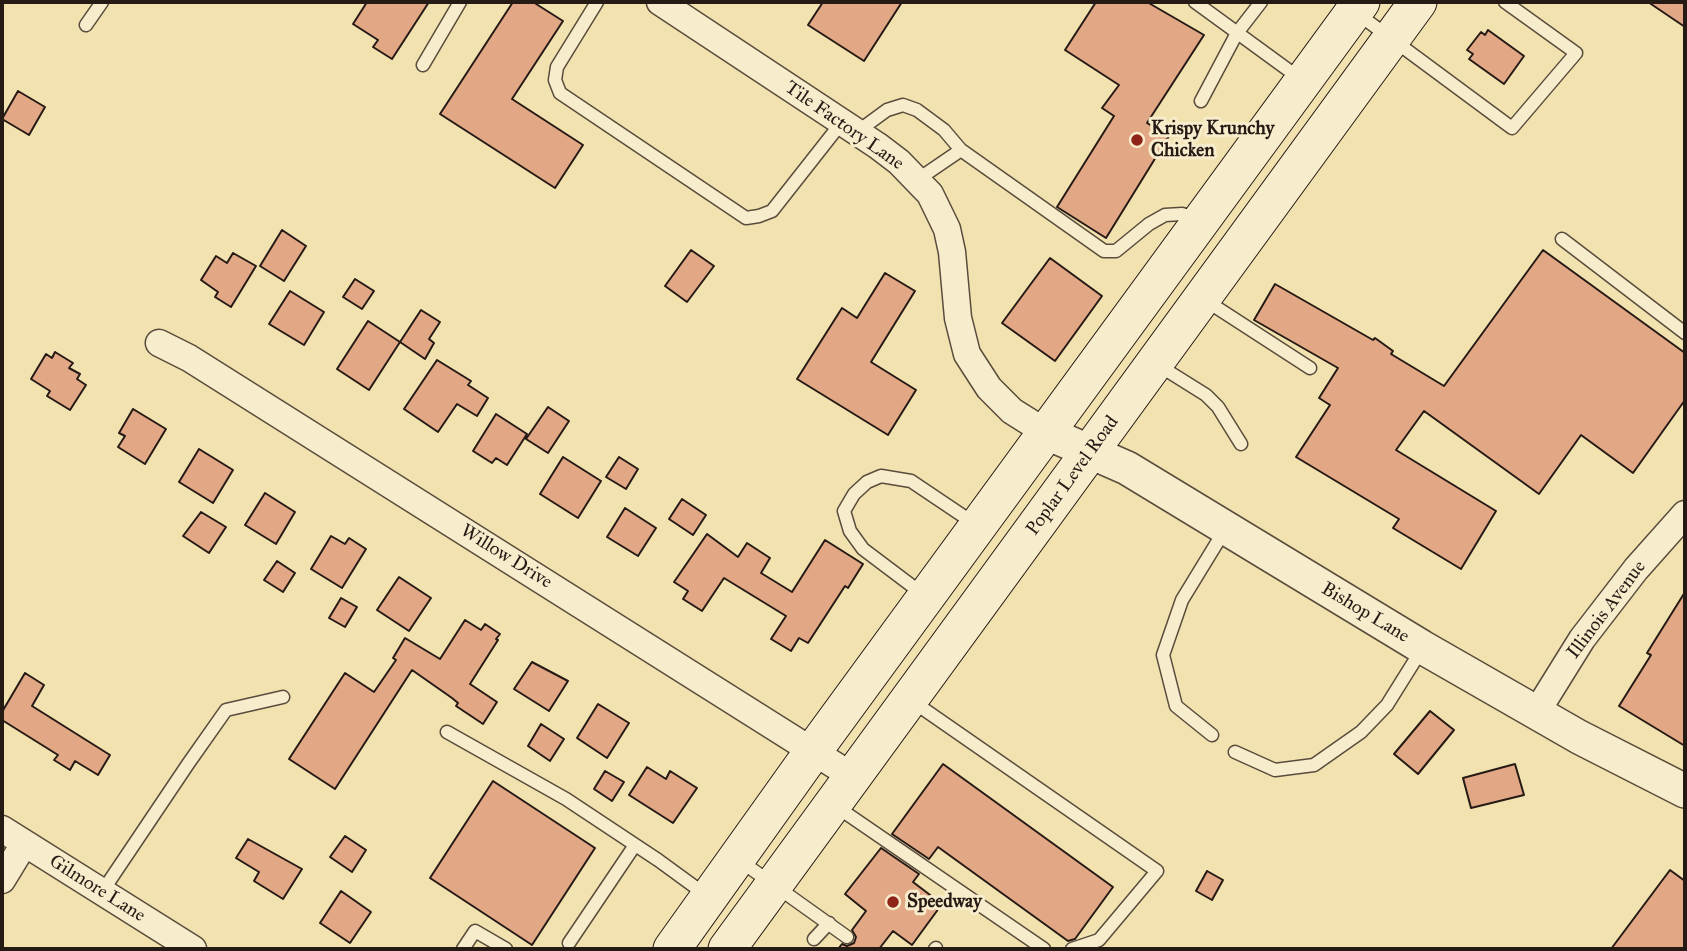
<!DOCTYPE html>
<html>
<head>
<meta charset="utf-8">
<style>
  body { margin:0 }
  #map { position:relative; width:1687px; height:951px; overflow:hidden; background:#f2e2b0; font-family:"IM FELL Great Primer",serif }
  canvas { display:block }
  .frame { position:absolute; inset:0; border:4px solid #261a15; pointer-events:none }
</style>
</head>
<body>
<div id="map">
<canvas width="1687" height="951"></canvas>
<div class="frame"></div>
</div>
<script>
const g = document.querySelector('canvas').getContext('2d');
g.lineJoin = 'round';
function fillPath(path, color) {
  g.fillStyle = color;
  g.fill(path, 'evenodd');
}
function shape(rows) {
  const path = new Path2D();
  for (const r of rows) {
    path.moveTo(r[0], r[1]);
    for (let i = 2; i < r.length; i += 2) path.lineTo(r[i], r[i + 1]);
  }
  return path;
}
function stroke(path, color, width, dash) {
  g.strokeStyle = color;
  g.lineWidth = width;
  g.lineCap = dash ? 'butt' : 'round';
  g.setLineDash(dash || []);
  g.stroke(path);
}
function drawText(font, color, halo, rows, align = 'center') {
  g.font = font + ' "IM FELL Great Primer",serif';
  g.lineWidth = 6;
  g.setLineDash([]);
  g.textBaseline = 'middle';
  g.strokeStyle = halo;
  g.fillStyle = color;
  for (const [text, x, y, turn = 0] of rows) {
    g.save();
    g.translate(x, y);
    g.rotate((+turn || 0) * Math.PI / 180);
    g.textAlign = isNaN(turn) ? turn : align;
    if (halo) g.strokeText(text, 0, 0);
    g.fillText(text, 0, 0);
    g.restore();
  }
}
const building = shape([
  [367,2,429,2,392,59,373,47,378,40,353,24,367,2],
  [513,2,533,2,563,21,512,99,583,145,555,188,440,114,513,2],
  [823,2,902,2,864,61,808,25,823,2],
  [1096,2,1147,2,1204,35,1147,123,1169,136,1106,238,1057,207,1114,116,1102,108,1119,85,1065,50,1096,2],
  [1648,2,1685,2,1685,27,1648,2],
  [1488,30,1524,56,1504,84,1469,59,1473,54,1467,50,1481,32,1485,35,1488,30],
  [18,91,45,107,29,135,2,119,18,91],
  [282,230,306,246,284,281,260,266,282,230],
  [691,250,714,266,687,302,665,286,691,250],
  [1543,250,1685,353,1685,400,1633,473,1581,435,1539,494,1424,411,1396,450,1496,511,1461,569,1393,528,1399,519,1296,457,1330,405,1319,398,1338,368,1254,320,1275,284,1373,340,1375,338,1393,351,1391,354,1444,386,1543,250],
  [233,253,256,266,231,307,215,297,218,292,201,280,216,256,227,263,233,253],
  [1050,258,1102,296,1055,361,1002,323,1050,258],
  [885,273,915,291,871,362,916,390,888,435,797,379,842,308,857,318,885,273],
  [355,279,374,291,362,309,343,297,355,279],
  [290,291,324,312,304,345,269,324,290,291],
  [421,310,440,322,429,339,434,343,425,359,400,342,421,310],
  [368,321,400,342,369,390,337,369,368,321],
  [55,352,73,363,69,368,80,374,77,379,86,385,70,410,47,396,50,391,31,379,46,354,52,358,55,352],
  [437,360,471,381,468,385,488,398,477,416,457,404,438,432,404,409,437,360],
  [548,407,569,421,548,453,526,439,548,407],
  [133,409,166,429,145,464,118,447,125,436,119,433,133,409],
  [496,414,527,434,507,465,496,458,492,463,473,451,496,414],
  [199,449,233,470,213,503,179,482,199,449],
  [563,457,601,481,578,518,540,494,563,457],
  [619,457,638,469,626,489,606,477,619,457],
  [265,493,295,512,276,544,245,525,265,493],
  [682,499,706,515,693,535,669,519,682,499],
  [625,508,656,528,638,556,607,537,625,508],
  [201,512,226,527,209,553,183,536,201,512],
  [707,534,738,557,747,543,770,558,761,573,792,592,825,540,863,564,848,588,845,586,808,643,799,638,791,651,771,639,786,616,724,578,702,611,683,599,688,591,674,582,707,534],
  [331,536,345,544,349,538,366,549,342,588,311,569,331,536],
  [277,561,295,573,283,592,264,580,277,561],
  [399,577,431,598,409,631,377,610,399,577],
  [1685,592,1685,746,1619,706,1651,655,1647,653,1685,592],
  [341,598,357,607,345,627,329,618,341,598],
  [465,620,481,630,485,624,500,634,496,639,498,640,470,684,497,702,483,724,456,706,458,703,452,698,412,670,335,789,289,759,345,673,374,692,396,660,393,658,405,638,440,659,465,620],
  [532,662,568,681,549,711,514,689,532,662],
  [25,673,44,685,32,706,110,755,98,775,75,761,70,770,54,760,58,755,2,720,2,712,25,673],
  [598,704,629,723,607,758,577,738,598,704],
  [1430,711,1454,730,1418,774,1394,754,1430,711],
  [541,724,564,739,550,761,528,746,541,724],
  [943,764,1113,887,1075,939,1068,941,938,847,929,859,892,834,943,764],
  [1515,764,1524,795,1471,808,1463,778,1515,764],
  [647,767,666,779,670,771,697,788,673,823,629,795,647,767],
  [605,771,624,782,612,801,594,789,605,771],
  [493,781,595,848,532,945,430,878,493,781],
  [345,836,366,850,352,872,330,857,345,836],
  [248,839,302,869,283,899,254,881,259,872,236,858,248,839],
  [881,848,919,874,913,882,942,904,912,945,893,931,879,949,838,949,842,944,847,946,854,943,856,937,852,930,866,911,845,894,881,848],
  [1670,870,1685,881,1685,949,1611,949,1670,870],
  [1207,871,1223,880,1212,900,1196,891,1207,871],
  [341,891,371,912,350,943,320,923,341,891]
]);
const service = shape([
  [597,2,557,67,555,80,560,93,746,218,759,216,772,211,842,122],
  [1195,2,1302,80],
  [1358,14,1512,128,1576,53,1505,2],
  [86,25,102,2],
  [423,65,460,2],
  [1201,101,1237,33,1261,2],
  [857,132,887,110,903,105,917,110,944,130,961,150],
  [917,180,961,150,1104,251,1116,251,1149,224,1165,215,1182,214,1198,219],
  [1562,239,1685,333],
  [1205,300,1310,368],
  [1158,365,1206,395,1218,407,1241,444],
  [924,595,863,549,850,531,844,511,854,494,867,482,881,476,911,481,975,524],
  [912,701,1157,871,1099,940,1072,949],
  [447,732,566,799,658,860,706,895],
  [1212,735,1176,706,1163,655,1182,600,1226,528],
  [1235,752,1275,770,1314,765,1361,732,1387,705,1422,649],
  [837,807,1044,949],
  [739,860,847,937],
  [102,892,188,764,226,710,283,697],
  [814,939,829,923],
  [569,943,635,845],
  [463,949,475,931,506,949],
  [935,949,936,948]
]);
const minor = shape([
  [660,2,878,146,899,162,930,194,947,229,952,252,958,318,967,354,989,388,1012,411,1047,433],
  [159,343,189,358,852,776],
  [1536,713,1582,639,1636,569,1685,514],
  [2,829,193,949],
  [2,880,24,844]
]);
const tertiary = shape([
  [1047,433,1127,468,1422,647,1579,737,1685,791]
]);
const secondary = shape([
  [672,949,814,750,1361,2],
  [727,949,1418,2]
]);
const markers = [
  [1137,140,7,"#8f2418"],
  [893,902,7,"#8f2418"]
];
const streetNames = [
  ["Tile Factory Lane",844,126,35],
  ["Poplar Level Road",1073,476,-54],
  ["Willow Drive",506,557,32],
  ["Illinois Avenue",1607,610,-53],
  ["Bishop Lane",1365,613,31],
  ["Gilmore Lane",97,889,32]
];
const poiNames = [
  ["Krispy Krunchy",1151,129],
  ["Chicken",1151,151],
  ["Speedway",907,902]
];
fillPath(building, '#e2a885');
stroke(building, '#261a15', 2);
stroke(service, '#594c3c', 15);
stroke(minor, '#594c3c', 29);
stroke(tertiary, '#594c3c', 36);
stroke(secondary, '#261a15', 39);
stroke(service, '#f7eccc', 12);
stroke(minor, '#f7eccc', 26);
stroke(tertiary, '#f7eccc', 33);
stroke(secondary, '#f7eccc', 37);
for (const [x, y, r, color] of markers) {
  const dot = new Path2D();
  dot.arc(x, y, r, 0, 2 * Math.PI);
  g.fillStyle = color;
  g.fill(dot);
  stroke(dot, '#f7eccc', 2.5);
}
drawText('19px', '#261a15', '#f7eccc', streetNames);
drawText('bold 19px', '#261a15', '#f7eccc', poiNames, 'left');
</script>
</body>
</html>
